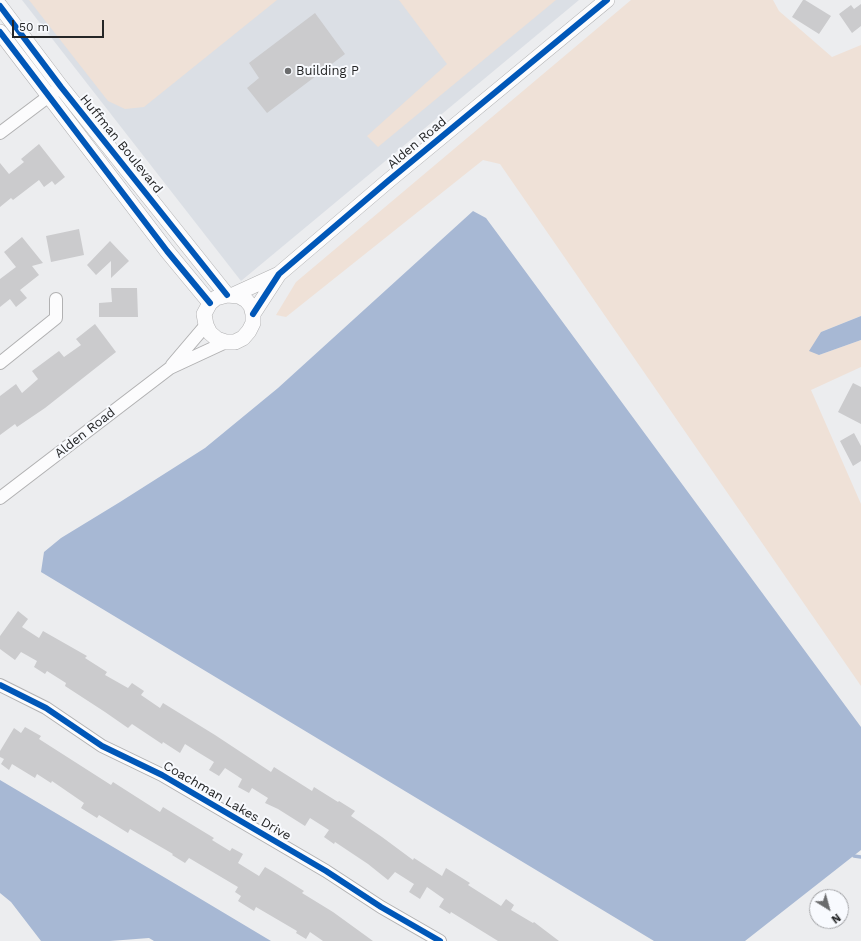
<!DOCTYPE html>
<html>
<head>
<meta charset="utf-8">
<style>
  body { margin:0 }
  #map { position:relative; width:861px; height:941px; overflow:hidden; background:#ecedef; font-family:"Work Sans",sans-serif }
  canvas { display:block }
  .north { position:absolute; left:809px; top:889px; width:40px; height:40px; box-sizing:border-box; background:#f8fafe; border:1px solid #a4a5a8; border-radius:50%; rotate:143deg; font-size:11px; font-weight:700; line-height:16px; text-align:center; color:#252627 }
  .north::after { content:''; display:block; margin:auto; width:14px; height:18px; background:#6b6c6d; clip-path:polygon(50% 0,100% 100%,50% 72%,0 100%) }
  .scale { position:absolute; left:12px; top:20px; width:92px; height:18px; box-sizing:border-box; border:2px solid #252627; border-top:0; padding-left:5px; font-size:12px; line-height:14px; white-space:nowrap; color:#252627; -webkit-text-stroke:3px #f8fafe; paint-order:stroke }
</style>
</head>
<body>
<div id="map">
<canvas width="861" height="941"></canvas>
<div class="north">N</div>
<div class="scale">50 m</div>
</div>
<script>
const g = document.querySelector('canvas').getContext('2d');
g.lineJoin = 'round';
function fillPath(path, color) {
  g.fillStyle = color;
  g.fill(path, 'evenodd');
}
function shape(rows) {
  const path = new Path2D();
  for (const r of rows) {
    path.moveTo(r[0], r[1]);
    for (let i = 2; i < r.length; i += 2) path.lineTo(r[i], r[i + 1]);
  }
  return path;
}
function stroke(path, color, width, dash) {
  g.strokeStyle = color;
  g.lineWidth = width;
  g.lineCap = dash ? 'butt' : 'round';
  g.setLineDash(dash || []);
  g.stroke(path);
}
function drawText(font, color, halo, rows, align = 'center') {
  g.font = font + ' "Work Sans",sans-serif';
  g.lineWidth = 4;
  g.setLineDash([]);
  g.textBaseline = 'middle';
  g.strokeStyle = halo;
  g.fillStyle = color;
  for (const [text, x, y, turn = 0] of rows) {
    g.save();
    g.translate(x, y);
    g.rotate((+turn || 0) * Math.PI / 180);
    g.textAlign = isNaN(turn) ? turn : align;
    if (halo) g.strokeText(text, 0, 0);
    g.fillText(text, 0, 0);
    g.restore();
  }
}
const built = shape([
  [22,0,579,0,241,281]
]);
const green = shape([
  [29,0,277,0,144,107,125,109,108,101],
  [399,0,556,0,378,147,367,136,447,64],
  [631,0,773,0,779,11,832,57,861,45,861,316,821,332,819,355,861,340,861,367,811,390,861,504,861,686,500,164,483,160,286,317,276,315,296,282]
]);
const water = shape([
  [473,211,486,218,503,241,861,727,861,850,745,941,654,941,41,572,44,552,61,538,120,502,205,448,278,388],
  [861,316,861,340,819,355,809,351,821,332],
  [0,780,184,889,271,941,154,941,149,938,110,941,41,941,11,902,0,893]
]);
const stream = shape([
  [854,856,861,857]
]);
const building = shape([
  [803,0,805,0,831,16,819,34,792,17],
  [861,4,861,26,852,33,839,14,851,5,854,9],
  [315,13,345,54,267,113,247,88,259,78,249,63],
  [39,144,65,177,55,185,52,181,44,187,39,180,13,200,11,198,0,207,0,163,9,174,24,162,21,159],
  [79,229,84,255,51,262,46,236],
  [22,237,43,263,32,266,39,275,20,290,27,298,16,307,10,299,0,307,0,279,16,267,4,252],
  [110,241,129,261,111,278,111,261,96,275,87,265],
  [111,288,137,288,138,317,99,317,99,303,112,302],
  [95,324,116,352,45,408,17,427,15,424,0,435,0,396,16,384,22,393,38,379,32,371,59,351,64,357,81,345,76,339],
  [853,383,861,387,861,424,838,412],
  [854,433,861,446,861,461,853,466,840,441],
  [18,611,28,619,22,627,39,638,43,631,87,656,85,658,107,672,105,675,128,688,132,683,144,691,141,695,160,708,163,703,215,735,271,772,274,767,312,791,314,787,338,802,339,801,355,811,351,816,382,837,413,860,414,858,442,876,446,868,470,883,468,885,501,906,506,899,514,905,511,910,533,923,534,922,559,941,498,941,451,912,450,914,439,907,444,899,427,887,420,899,409,892,414,884,395,872,388,880,368,864,335,842,334,844,324,837,329,830,310,818,305,826,278,809,265,803,268,798,252,788,249,793,238,787,242,779,225,768,219,776,209,770,214,762,196,751,185,744,180,753,163,742,162,744,132,724,128,728,105,712,65,686,66,683,47,671,45,674,34,667,37,661,21,652,15,660,0,649,0,636],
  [25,727,41,736,39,739,111,785,113,782,160,812,163,807,214,838,212,840,230,851,232,848,243,854,238,863,259,876,265,867,277,874,304,891,302,893,333,912,373,941,323,941,310,932,306,939,296,933,297,931,256,907,254,911,238,901,241,896,235,892,238,887,189,858,185,863,172,855,173,854,130,829,128,833,99,815,97,818,81,808,84,803,52,781,51,783,37,774,35,778,12,764,9,770,1,764,4,759,0,757,0,751,14,728,21,733]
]);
const minor = shape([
  [0,133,61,87],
  [0,363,56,318,56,299],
  [172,365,206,325],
  [0,498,170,368,226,342],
  [0,685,46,708,102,746,162,775,326,871,381,907,440,941]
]);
const tertiary = shape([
  [0,6,61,87,227,295],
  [0,32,167,251,210,303],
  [227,295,239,296,246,300,251,306,253,314,253,323,249,331,243,338,235,342,226,342,217,339,210,333,206,325,204,314,210,303,216,298,227,295],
  [233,295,279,274],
  [253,314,279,274,388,181,607,0]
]);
const cycleway = shape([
  [0,6,61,87,227,295],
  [0,32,167,251,210,303],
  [253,314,279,274,388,181,607,0],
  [0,685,46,708,102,746,162,775,326,871,381,907,440,941]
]);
const markers = [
  [288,71,4,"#6b6c6d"]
];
const poiNames = [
  ["Building P",296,71]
];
const streetNames = [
  ["Alden Road",417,143,-40],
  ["Huffman Boulevard",121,144,51],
  ["Alden Road",85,433,-38],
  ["Coachman Lakes Drive",227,801,30]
];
fillPath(built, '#dbdfe5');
fillPath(green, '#efe1d7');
fillPath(water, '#a7b8d4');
stroke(stream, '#a7b8d4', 3.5);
fillPath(building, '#cbcbcd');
stroke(minor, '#b1b1b2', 14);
stroke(tertiary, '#b1b1b2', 16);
stroke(minor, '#fcfcfd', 12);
stroke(tertiary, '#fcfcfd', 15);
stroke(cycleway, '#0057b8', 6);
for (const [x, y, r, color] of markers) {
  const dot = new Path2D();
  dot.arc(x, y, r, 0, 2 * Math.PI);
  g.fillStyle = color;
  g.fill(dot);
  stroke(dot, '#f8fafe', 1.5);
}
drawText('13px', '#252627', '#f8fafe', poiNames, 'left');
drawText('13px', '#252627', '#f8fafe', streetNames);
</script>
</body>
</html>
